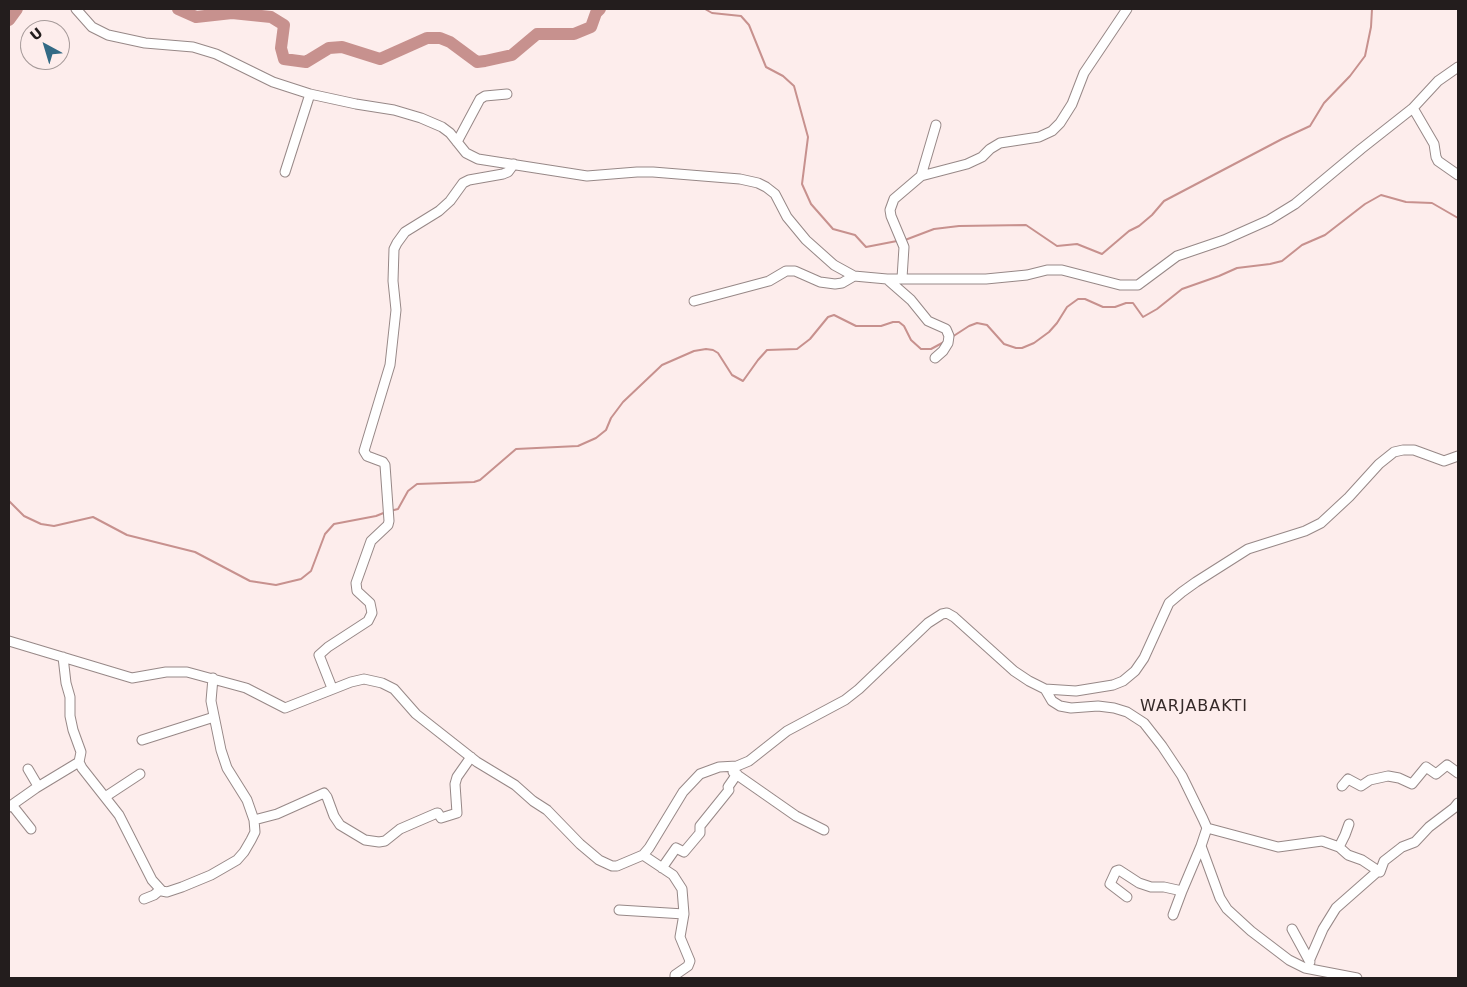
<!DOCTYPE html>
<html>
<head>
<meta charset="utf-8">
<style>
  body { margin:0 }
  #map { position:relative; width:1467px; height:987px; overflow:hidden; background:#fdedec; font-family:"DejaVu Sans",sans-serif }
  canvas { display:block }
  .frame { position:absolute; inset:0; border:10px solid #231d1d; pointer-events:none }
  .north { position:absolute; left:20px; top:20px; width:50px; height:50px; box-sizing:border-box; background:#fdedec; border:1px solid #a69a99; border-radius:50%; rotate:321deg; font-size:14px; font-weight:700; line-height:20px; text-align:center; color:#231d1d }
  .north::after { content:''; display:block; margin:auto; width:18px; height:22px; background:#336a85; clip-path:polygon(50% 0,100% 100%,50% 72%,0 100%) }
</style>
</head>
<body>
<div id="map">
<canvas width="1467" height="987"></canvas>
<div class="frame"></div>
<div class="north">U</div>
</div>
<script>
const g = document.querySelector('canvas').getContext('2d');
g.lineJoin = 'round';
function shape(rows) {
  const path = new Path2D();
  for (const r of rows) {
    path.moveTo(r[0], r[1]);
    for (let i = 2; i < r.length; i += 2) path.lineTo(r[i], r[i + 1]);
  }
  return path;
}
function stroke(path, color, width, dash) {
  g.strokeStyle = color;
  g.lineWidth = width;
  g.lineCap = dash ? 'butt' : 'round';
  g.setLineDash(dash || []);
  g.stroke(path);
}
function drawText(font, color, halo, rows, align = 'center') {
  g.font = font + ' "DejaVu Sans",sans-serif';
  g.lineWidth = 5;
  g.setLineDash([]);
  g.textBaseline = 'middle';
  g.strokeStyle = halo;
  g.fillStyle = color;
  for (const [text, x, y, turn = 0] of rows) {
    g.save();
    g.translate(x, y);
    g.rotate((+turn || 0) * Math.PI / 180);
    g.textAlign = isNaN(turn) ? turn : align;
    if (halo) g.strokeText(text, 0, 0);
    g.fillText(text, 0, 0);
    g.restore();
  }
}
const stream = shape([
  [705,9,712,13,741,16,749,25,766,67,783,76,794,86,808,137,802,184,811,204,833,229,855,235,866,247,897,241],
  [905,240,934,229,959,226,1026,225,1057,246,1077,244,1102,254,1129,231,1139,226,1152,215,1164,201,1282,139,1310,126,1324,103,1350,76,1365,56,1371,27,1372,9],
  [952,337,969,326,977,323,987,325,1004,344,1016,348,1022,348,1034,343,1049,332,1057,323,1067,307,1078,299,1085,299,1103,307,1115,307,1126,303,1133,303,1143,317,1157,309,1182,289,1219,276,1237,268,1270,264,1282,261,1302,245,1325,235,1365,204,1381,195,1406,202,1432,203,1458,218],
  [9,501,24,516,41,524,54,526,93,517,127,535,195,552,250,581,276,585,301,579,311,571,325,534,334,524,376,516,386,512],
  [390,511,398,509,408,491,417,484,474,482,480,480,516,449,578,446,596,438,606,430,611,418,623,402,662,365,694,351,706,349,713,350,718,353,732,375,743,381,758,360,767,350,797,349,810,339,828,317,834,315,856,326,881,326,893,322,899,322,904,326,911,340,921,349,931,349,944,342]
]);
const river = shape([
  [178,9,196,17,232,13,271,17,284,25,281,48,284,59,306,62,329,48,342,47,380,59,427,38,440,38,450,42,477,62,485,61,512,55,537,34,574,34,591,27,596,13,600,9],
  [9,20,17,9]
]);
const minor = shape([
  [76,9,92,27,108,35,145,43,193,47,216,54,273,82,310,94,356,104,394,110,421,118,442,127,450,133,466,153,478,159,587,176,637,172,653,172,740,179,758,183,766,187,775,194,787,217,806,240,834,265,854,276,887,279,986,279,1027,275,1047,270,1062,270,1120,285,1138,285,1177,256,1224,240,1269,220,1295,204,1361,149,1413,108,1438,81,1458,67],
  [1413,108,1434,144,1436,157,1438,161,1458,175],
  [457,142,480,99,485,96,507,94],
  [285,172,310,94],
  [921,176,936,125],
  [902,278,904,247,891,216,890,210,894,199,921,176,967,164,982,157,990,149,1000,143,1039,137,1052,131,1060,123,1072,104,1084,73,1127,9],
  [887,279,911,300,928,321,946,329,949,336,948,343,943,351,935,358],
  [694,301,769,281,786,271,795,271,820,282,835,284,842,283,854,276],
  [9,641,132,678,166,672,187,672,246,688,285,708,351,682,364,679,382,683,394,689,416,714,477,762,515,785,533,801,547,810,580,844,599,860,612,866,617,866,643,855,649,848,683,792,700,774,719,767,737,766,749,761,787,731,845,700,859,689,928,623,942,614,947,613,954,617,1014,671,1029,681,1045,689,1076,691,1113,685,1123,681,1135,671,1144,658,1169,603,1182,592,1196,582,1248,549,1305,531,1321,523,1349,497,1379,464,1394,452,1403,450,1414,450,1444,461,1458,456],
  [63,657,66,683,70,697,70,716,73,730,81,752,79,762],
  [332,688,319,655,328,647,368,621,372,613,370,603,357,591,356,583,371,541,388,525,389,521,385,465,383,462,367,456,364,451,390,365,396,310,393,281,394,249,397,243,405,232,439,211,450,201,463,183,469,180,503,174,508,172,514,164],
  [1045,689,1052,701,1060,706,1071,708,1098,706,1114,708,1127,712,1144,723,1162,746,1182,776,1203,819,1207,828,1201,846,1220,898,1227,909,1251,931,1289,960,1305,968,1357,978],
  [142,740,214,717],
  [28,769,38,786],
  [733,772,796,816,824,830],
  [1342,786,1348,779,1361,786,1370,780,1388,776,1399,778,1412,784,1426,767,1436,774,1447,765,1458,773],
  [105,797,140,774],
  [12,805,31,829],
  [9,807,36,788,79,762,82,768,119,815,152,880,162,891,167,892,182,887,211,875,237,860,244,852,251,840,255,832,254,820,247,800,227,768,221,750,211,701,213,678],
  [254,820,277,814,324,793,327,797,334,816,340,825,365,840,379,842,385,841,400,829,437,813,438,813,441,818,457,813,455,784,457,777,471,757],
  [1207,828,1278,847,1322,841,1339,847,1348,855,1362,860,1380,872,1384,861,1402,847,1415,842,1429,827,1454,808,1458,803],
  [1339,847,1345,835,1349,824],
  [643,855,673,875,682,889,684,914,680,937,690,961,688,966,675,975,675,978],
  [662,868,676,848,684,852,700,833,700,826,729,790,728,787,737,774],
  [1127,897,1110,884,1116,871,1119,870,1139,883,1151,887,1164,887,1182,891,1201,846],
  [144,899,154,895,160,890],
  [619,910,684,914],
  [1173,915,1182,891],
  [1292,929,1310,962],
  [1310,959,1323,929,1336,908,1378,871]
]);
const quarterNames = [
  ["WARJABAKTI",1194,707]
];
stroke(stream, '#c7918e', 2);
stroke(river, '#c7918e', 12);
stroke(minor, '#978887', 11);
stroke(minor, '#fff', 9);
g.letterSpacing = '1px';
drawText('16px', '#352a29', '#fdedec', quarterNames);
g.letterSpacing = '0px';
</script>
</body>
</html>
